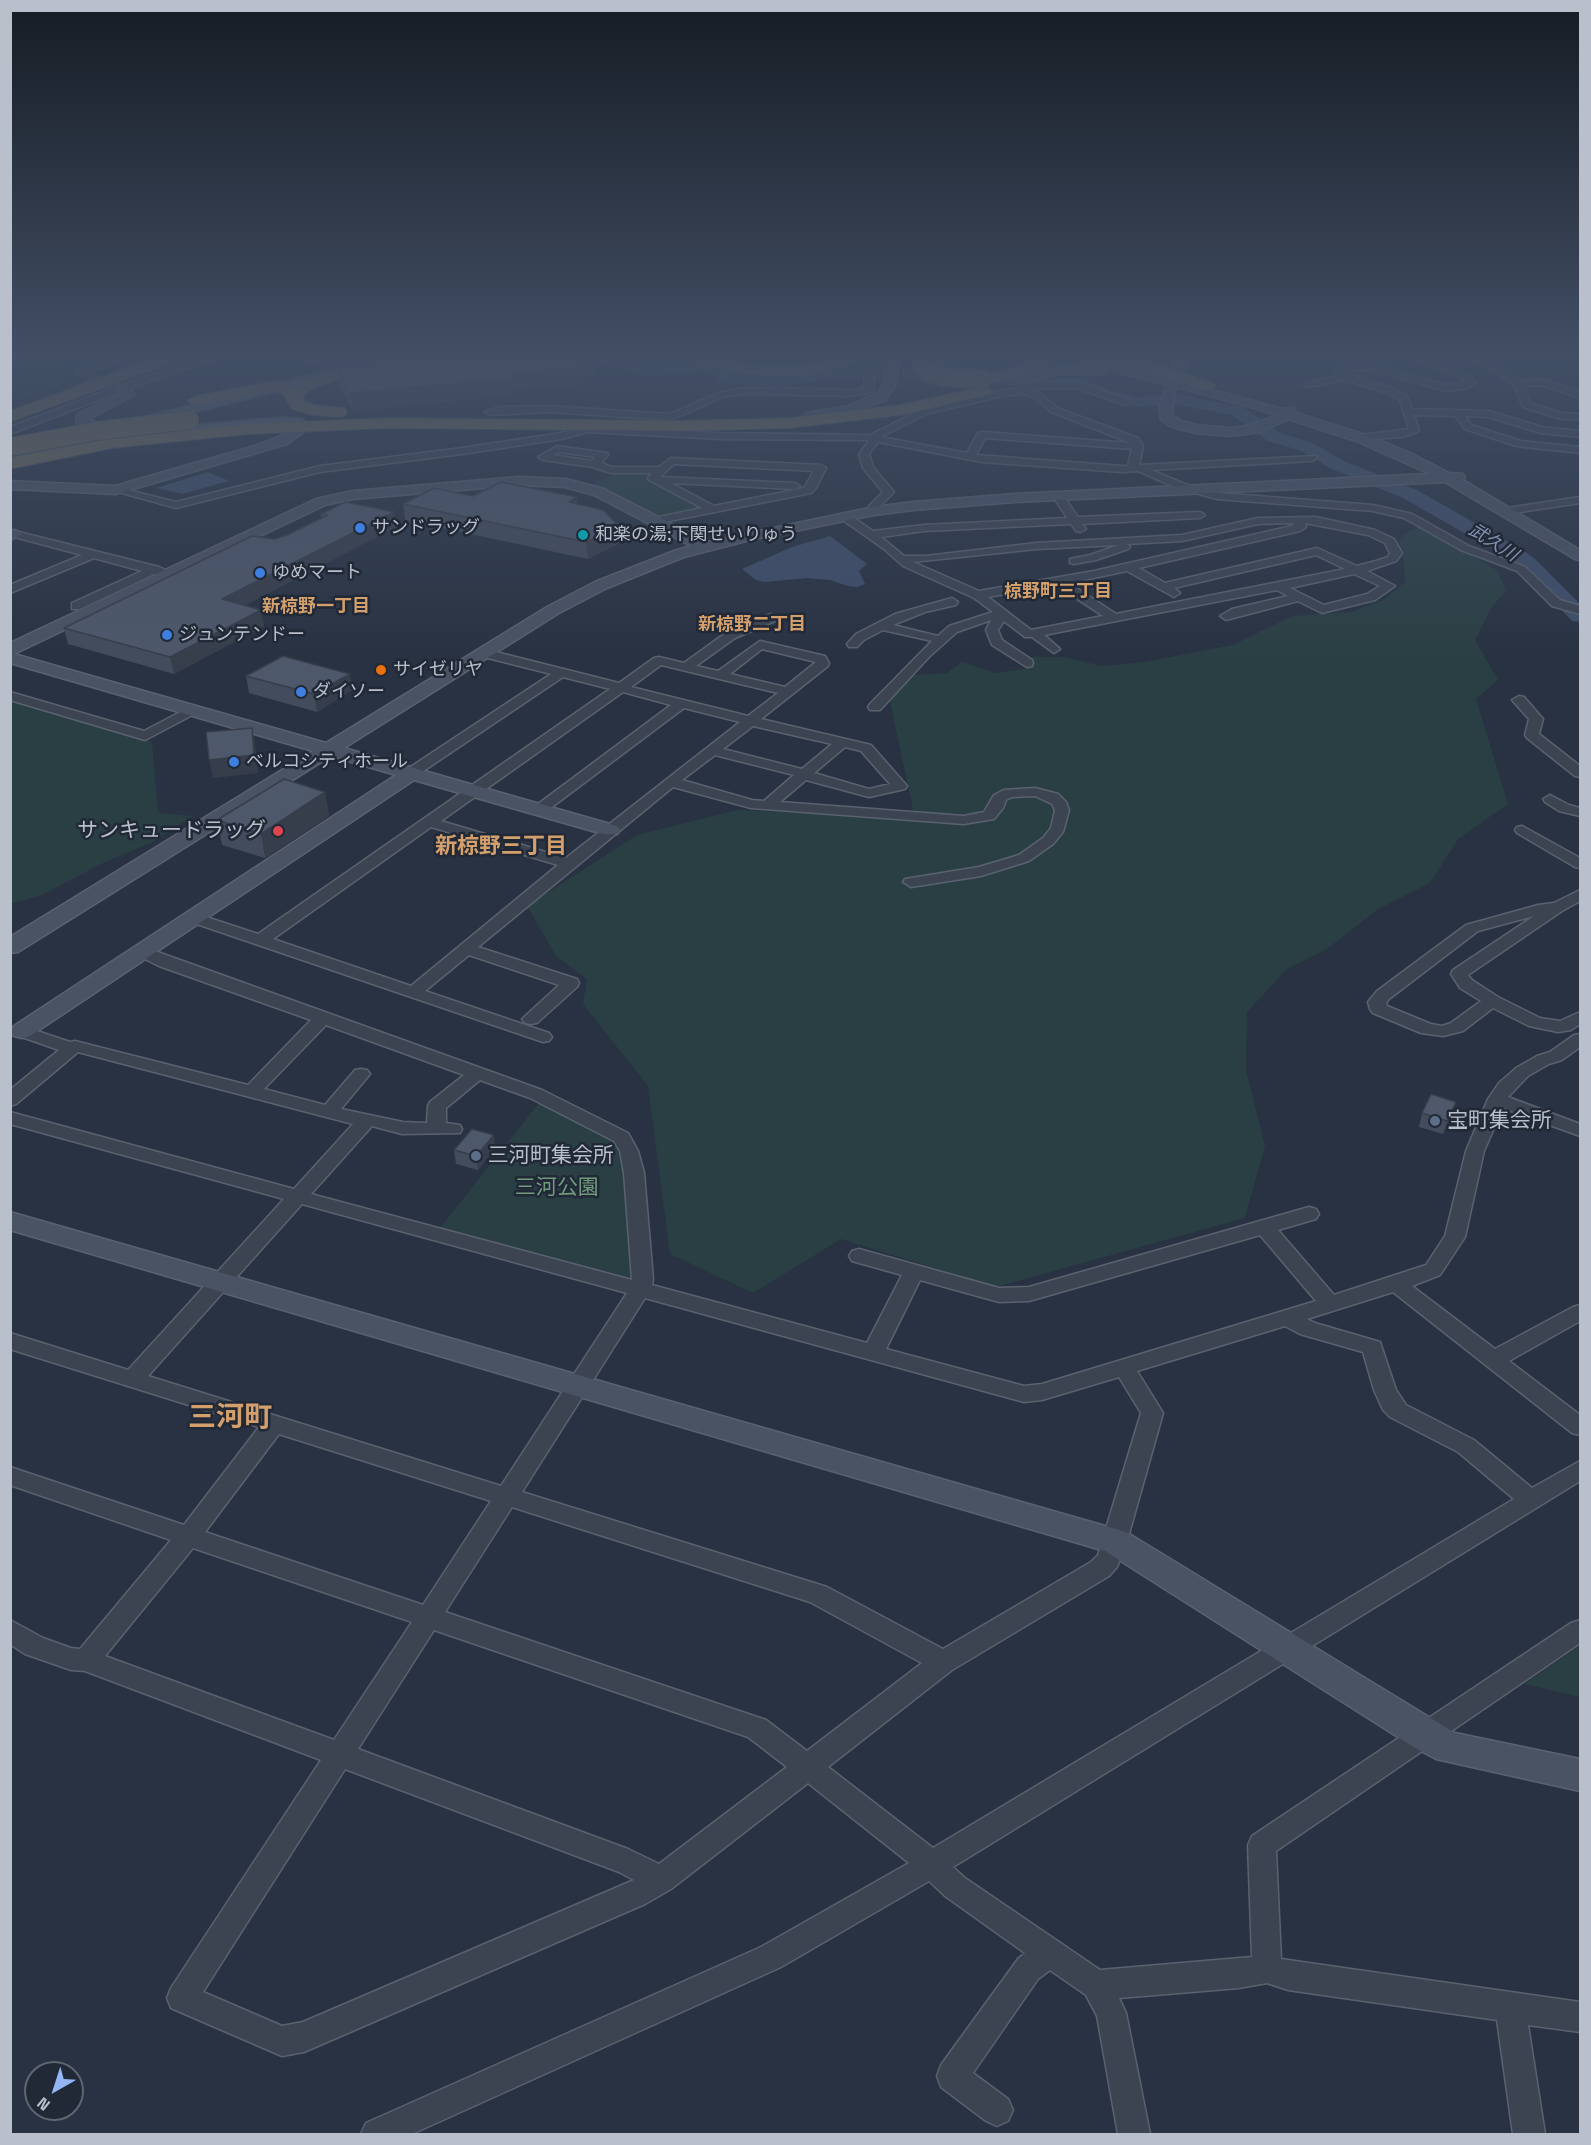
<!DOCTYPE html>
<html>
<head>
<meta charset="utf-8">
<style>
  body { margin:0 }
  #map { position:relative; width:1591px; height:2145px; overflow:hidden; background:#283242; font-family:"Space Grotesk",sans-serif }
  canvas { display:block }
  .frame { position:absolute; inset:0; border:12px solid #b9bfcb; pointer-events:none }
  .north { position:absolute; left:24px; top:2061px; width:60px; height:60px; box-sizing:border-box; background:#212937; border:2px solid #5e6572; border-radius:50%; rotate:219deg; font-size:16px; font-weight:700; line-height:24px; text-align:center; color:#b9bfcb }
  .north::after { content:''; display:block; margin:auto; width:21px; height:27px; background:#95b5f5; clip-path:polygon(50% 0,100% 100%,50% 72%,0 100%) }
</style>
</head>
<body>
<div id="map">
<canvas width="1591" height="2145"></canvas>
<div class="frame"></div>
<div class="north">N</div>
</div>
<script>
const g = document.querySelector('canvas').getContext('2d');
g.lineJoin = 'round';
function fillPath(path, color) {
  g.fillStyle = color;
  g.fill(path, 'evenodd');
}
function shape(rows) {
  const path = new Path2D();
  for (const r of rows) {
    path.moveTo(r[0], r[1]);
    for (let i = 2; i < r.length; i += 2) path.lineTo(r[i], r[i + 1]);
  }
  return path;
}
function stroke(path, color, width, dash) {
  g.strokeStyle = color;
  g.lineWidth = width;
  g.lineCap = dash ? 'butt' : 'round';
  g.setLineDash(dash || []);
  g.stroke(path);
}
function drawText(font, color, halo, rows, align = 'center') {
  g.font = font + ' "Space Grotesk","Noto Sans JP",sans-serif';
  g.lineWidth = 5;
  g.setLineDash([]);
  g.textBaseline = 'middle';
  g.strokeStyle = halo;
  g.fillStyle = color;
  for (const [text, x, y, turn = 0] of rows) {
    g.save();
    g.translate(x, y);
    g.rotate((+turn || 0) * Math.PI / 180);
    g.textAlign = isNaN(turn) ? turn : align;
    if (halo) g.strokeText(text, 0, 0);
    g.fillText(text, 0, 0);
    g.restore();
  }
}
const green = shape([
  [11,360,59,360,68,382,11,404],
  [690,360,730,370,857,360,887,360,885,373,838,373,791,377,721,372],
  [619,471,651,474,649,480,701,507,700,509,663,518,654,517,590,486],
  [1420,527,1450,541,1497,571,1506,590,1490,610,1475,640,1498,680,1476,699,1508,804,1458,839,1430,883,1378,909,1327,949,1287,969,1247,1012,1246,1070,1265,1146,1245,1218,996,1287,841,1239,753,1293,670,1254,648,1086,583,1004,587,979,556,956,527,906,637,835,737,810,915,818,889,698,912,675,947,673,962,662,996,673,1025,669,1032,657,1065,657,1101,666,1144,662,1233,645,1292,616,1351,612,1384,600,1405,582,1403,550,1398,541,1410,531],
  [11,699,152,742,158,813,193,816,153,842,103,863,42,895,11,904],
  [539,1103,610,1139,624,1153,631,1278,440,1228],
  [1580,1646,1580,1697,1524,1684]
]);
const water = shape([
  [208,472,229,481,182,494,156,488],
  [830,536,867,564,859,571,865,584,857,587,848,586,830,580,807,578,764,582,756,580,742,569,792,547]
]);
const river = shape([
  [305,360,338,360,346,365,338,370,307,363,305,360],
  [592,360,622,360,648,366,704,361,728,368,732,374,775,377,832,369,864,368,872,373,864,378,832,379,775,387,726,383,720,381,716,374,704,371,648,376,594,363,592,360],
  [944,364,964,369,1024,377,1079,378,1111,391,1137,397,1176,394,1243,407,1280,433,1311,442,1344,461,1417,490,1524,551,1535,559,1580,604,1580,622,1572,621,1521,567,1510,559,1403,498,1332,469,1299,450,1268,441,1232,415,1176,404,1137,407,1100,398,1076,388,1024,387,963,379,944,374,914,378,906,373,914,368,944,364]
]);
const streetTunnel = shape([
  [872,374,911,374],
  [88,377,115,385]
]);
const street = shape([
  [110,360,124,360,82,375,74,373,110,360],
  [198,360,212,360,127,389,10,434,10,427,121,385,198,360],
  [935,360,944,360,944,367,964,375,959,378,936,370,935,360],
  [1414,360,1429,360,1463,371,1476,382,1466,389,1446,391,1376,371,1356,370,1346,373,1394,389,1407,396,1412,409,1489,411,1542,427,1580,431,1580,437,1541,433,1488,417,1465,416,1471,425,1521,441,1580,447,1580,453,1516,446,1465,429,1455,416,1414,415,1419,430,1417,432,1402,437,1357,440,1357,436,1361,435,1409,429,1400,400,1388,393,1344,380,1308,387,1303,384,1338,375,1336,373,1341,367,1356,364,1377,365,1446,385,1465,382,1457,375,1414,360],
  [1469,360,1482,360,1505,370,1520,381,1542,379,1580,392,1580,398,1541,385,1524,386,1530,403,1562,413,1580,414,1580,420,1561,419,1523,407,1514,385,1499,374,1469,360],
  [872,371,877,374,874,376,874,390,869,393,852,396,744,394,723,397,671,420,549,412,490,415,485,412,500,407,549,406,670,414,718,393,744,388,852,390,864,388,864,375,872,371],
  [911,371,947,381,949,383,944,386,908,376,906,374,911,371],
  [1030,382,1078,382,1129,400,1131,402,1126,405,1077,388,1033,388,1031,390,1040,393,1057,408,1138,438,1143,446,1139,465,1316,456,1317,458,1312,461,1151,470,1185,484,1218,493,1373,505,1412,514,1469,546,1525,567,1560,600,1580,606,1580,614,1552,606,1517,571,1461,550,1404,518,1373,511,1217,499,1177,488,1138,471,1122,472,982,462,878,442,869,454,873,467,894,492,879,507,878,513,874,514,869,511,869,506,883,492,863,468,859,454,869,441,866,440,720,439,587,432,562,439,462,454,320,472,176,508,111,490,116,487,176,502,320,466,462,448,561,433,587,426,720,433,870,435,920,410,1002,390,1022,388,1030,382],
  [1024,394,1034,397,1051,412,1131,443,982,432,978,433,967,453,881,437,926,414,1002,396,1024,394],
  [985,438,1132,449,1128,466,1122,466,976,455,985,438],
  [557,446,607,453,608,455,601,463,612,467,659,467,671,458,821,465,826,468,816,488,811,493,654,524,650,523,650,519,702,508,649,480,648,478,652,473,611,473,592,467,543,460,538,457,557,446],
  [559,452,595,457,592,461,553,455,559,452],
  [674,464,814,471,804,488,714,506,671,483,795,489,800,486,795,483,660,477,674,464],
  [1058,493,1062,494,1078,517,1200,512,1205,515,1200,518,1082,524,1086,529,1080,532,1076,531,1071,524,924,531,881,537,904,556,926,556,1036,543,1182,535,1258,518,1316,517,1375,530,1394,539,1402,553,1396,561,1367,571,1395,586,1375,600,1322,613,1298,601,1226,620,1220,616,1232,609,1288,596,1277,590,1044,635,1060,649,1054,653,1032,637,1025,637,1004,621,998,630,1002,640,1032,660,1033,663,1032,666,1027,667,992,645,986,630,991,620,957,632,929,657,880,710,870,710,868,707,870,704,932,641,883,630,864,640,857,647,849,647,847,644,856,634,895,614,952,598,958,602,956,605,925,612,893,625,938,636,949,626,993,612,974,598,903,566,884,549,840,518,840,514,848,514,873,531,924,525,1067,518,1053,496,1058,493],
  [1294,523,1292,526,1094,571,979,591,913,562,1036,549,1119,545,1090,555,1070,559,1070,563,1074,564,1096,560,1128,549,1130,547,1127,544,1182,541,1258,524,1294,523],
  [1305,523,1368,535,1385,543,1390,553,1388,557,1376,561,1357,566,1317,548,1165,583,1139,568,1300,531,1306,527,1305,523],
  [1316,555,1345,569,1116,614,1069,583,1127,571,1174,597,1180,593,1174,588,1316,555],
  [1354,574,1380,586,1367,594,1324,605,1290,588,1354,574],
  [1056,585,1103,616,1031,630,988,597,1056,585],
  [1580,497,1580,503,1507,514,1502,511,1507,508,1580,497],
  [15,531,159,567,175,574,169,578,154,574,80,609,72,609,72,603,142,571,94,558,10,593,10,585,82,555,11,536,10,532,15,531],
  [771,614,777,618,775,621,735,638,696,666,718,671,760,641,825,656,829,663,828,666,761,719,871,745,907,786,905,789,869,797,806,780,780,802,964,816,984,812,994,795,1004,790,1035,788,1058,794,1066,802,1069,810,1063,832,1053,844,1029,861,981,876,911,887,903,882,905,879,979,867,1019,855,1043,838,1051,828,1055,810,1052,804,1035,796,1012,797,1006,800,1003,808,994,819,964,824,751,808,673,787,478,947,577,979,579,983,577,987,537,1023,531,1024,525,1023,522,1019,559,985,469,955,425,991,549,1033,552,1037,549,1041,543,1042,188,921,186,918,194,913,258,934,610,689,563,677,416,776,406,776,404,773,406,770,551,674,480,656,478,653,480,650,484,649,619,683,654,658,659,657,684,663,727,632,771,614],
  [762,649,816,662,785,687,730,674,762,649],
  [661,665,778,693,748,716,631,687,661,665],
  [623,692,671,705,534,807,532,810,534,813,544,813,684,708,740,722,566,858,441,821,623,692],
  [753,726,832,744,802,769,723,749,753,726],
  [845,747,861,751,890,784,869,789,814,773,845,747],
  [715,755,794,775,764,801,752,800,682,780,715,755],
  [431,827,558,865,411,986,273,939,431,827],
  [10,692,144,731,188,708,193,707,200,711,145,740,10,700,10,692],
  [1519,696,1524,697,1543,719,1539,734,1580,766,1580,777,1575,776,1527,738,1525,735,1529,719,1512,700,1519,696],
  [1550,795,1569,805,1580,808,1580,816,1559,811,1545,802,1543,799,1550,795],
  [1522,826,1580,858,1580,868,1575,867,1517,833,1515,830,1517,827,1522,826],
  [1580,890,1580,901,1562,911,1468,975,1472,980,1498,997,1540,1018,1560,1021,1580,1012,1580,1024,1571,1030,1558,1032,1529,1026,1493,1008,1463,1031,1443,1036,1421,1033,1373,1013,1370,1009,1368,1002,1377,991,1466,925,1538,905,1554,903,1580,890],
  [1534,916,1453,970,1451,974,1460,988,1481,1001,1451,1023,1442,1026,1431,1024,1387,1006,1386,1003,1389,999,1478,931,1534,916],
  [141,946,542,1090,628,1133,638,1151,644,1173,653,1279,652,1285,867,1343,902,1275,852,1261,849,1256,852,1251,859,1249,999,1288,1029,1287,1309,1207,1316,1209,1319,1214,1316,1219,1278,1230,1334,1295,1426,1265,1445,1236,1466,1151,1488,1099,1499,1083,1516,1068,1537,1056,1550,1052,1574,1035,1580,1034,1580,1047,1562,1060,1549,1064,1528,1076,1508,1097,1580,1124,1580,1136,1503,1108,1484,1151,1465,1237,1440,1275,1412,1286,1495,1349,1573,1307,1580,1305,1580,1321,1509,1361,1580,1415,1580,1435,1572,1433,1393,1292,1307,1319,1315,1323,1380,1342,1396,1390,1406,1405,1474,1440,1532,1488,1580,1461,1580,1481,953,1867,965,1878,1100,1970,1252,1957,1248,1845,1252,1836,1571,1623,1580,1620,1580,1643,1276,1851,1281,1959,1580,2002,1580,2032,1528,2025,1545,2134,1513,2134,1497,2020,1288,1990,1267,1983,1239,1988,1119,1998,1126,2013,1150,2134,1118,2134,1097,2016,1086,1995,1050,1970,1038,1979,973,2073,1008,2099,1013,2110,1008,2121,997,2126,986,2121,941,2087,937,2076,941,2065,1018,1959,1025,1953,945,1896,929,1881,781,1967,412,2134,361,2134,366,2123,761,1947,909,1863,808,1783,671,1889,645,1904,304,2052,282,2056,171,2008,167,1998,171,1988,321,1760,85,1671,71,1670,25,1654,10,1644,10,1620,43,1638,71,1648,80,1649,171,1540,10,1485,10,1467,184,1525,259,1427,10,1349,10,1333,128,1370,284,1199,10,1124,10,1112,294,1189,353,1124,78,1052,16,1104,10,1106,10,1090,59,1050,16,1035,13,1031,16,1027,22,1026,70,1042,75,1041,248,1085,311,1020,159,966,135,954,133,951,141,946],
  [326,1025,464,1075,430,1102,428,1106,427,1123,403,1122,341,1109,370,1074,367,1070,361,1069,355,1070,325,1105,264,1089,326,1025],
  [480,1080,530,1098,614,1141,620,1151,624,1173,632,1280,311,1194,372,1126,402,1134,460,1133,462,1129,460,1125,446,1123,446,1108,480,1080],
  [302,1204,627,1293,501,1486,148,1376,302,1204],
  [1260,1235,1316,1301,1042,1384,1024,1386,886,1349,920,1280,999,1302,1029,1301,1260,1235],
  [645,1298,1024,1402,1042,1400,1119,1377,1141,1413,1098,1555,1091,1562,943,1649,827,1587,522,1492,645,1298],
  [1285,1326,1300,1334,1363,1352,1374,1390,1383,1410,1390,1417,1458,1452,1514,1499,933,1848,828,1767,952,1670,1109,1576,1117,1567,1127,1541,1163,1413,1137,1371,1285,1326],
  [279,1434,491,1501,423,1605,205,1532,279,1434],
  [512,1507,810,1602,922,1663,807,1751,766,1720,445,1612,512,1507],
  [193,1548,412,1622,334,1740,105,1656,193,1548],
  [434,1630,748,1737,787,1767,659,1864,628,1849,358,1749,434,1630],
  [345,1769,619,1872,634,1880,303,2022,282,2026,203,1992,345,1769]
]);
const secondary = shape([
  [888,360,900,360,896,385,886,400,851,413,806,419,805,416,806,413,848,406,877,394,884,385,888,360],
  [1079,360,1101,360,1283,409,1294,407,1296,413,1366,435,1412,454,1449,473,1463,474,1465,477,1463,480,1580,550,1580,560,1575,559,1445,482,1015,502,913,510,874,515,750,540,684,557,607,588,559,613,344,748,617,826,620,830,617,834,603,834,414,780,30,1036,22,1038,14,1036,10,1031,14,1026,396,775,331,756,18,952,10,953,10,937,313,751,10,663,10,643,316,499,353,491,519,477,566,479,604,489,707,542,874,507,913,502,1015,494,1430,474,1356,441,1289,419,1260,432,1231,436,1196,433,1172,427,1161,420,1159,409,1165,389,1170,386,1107,369,1106,374,1102,375,1060,374,1023,381,1017,377,1023,373,1060,366,1099,367,1079,360],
  [1176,387,1254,408,1277,415,1252,425,1231,428,1196,425,1182,421,1172,415,1176,387],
  [519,485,565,487,594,495,691,546,674,551,595,582,547,607,326,743,14,654,325,505,353,499,519,485],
  [1175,360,1187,360,1182,374,1178,375,1172,371,1175,360],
  [119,385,132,389,134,395,89,419,100,424,102,427,100,430,90,430,77,423,76,420,77,414,121,394,113,389,119,385],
  [303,422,308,423,310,426,308,429,287,444,116,494,10,489,10,481,115,486,255,446,277,438,303,422],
  [15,530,22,534,10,540,10,531,15,530],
  [10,1212,1126,1532,1455,1733,1580,1759,1580,1791,1436,1759,1412,1746,1105,1551,10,1230,10,1212]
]);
const primary = shape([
  [389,360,422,360,416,364,330,378,141,426,134,422,136,419,330,370,389,360],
  [285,417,303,419,310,426,303,430,285,425,158,436,151,432,158,428,285,417],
  [81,435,88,439,86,442,10,464,10,455,81,435]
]);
const highway = shape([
  [149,360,173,360,171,363,10,422,10,411,149,360],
  [699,360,728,360,744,364,780,366,814,364,828,360,856,360,854,363,814,374,780,376,744,374,701,363,699,360],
  [913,360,929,360,929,365,936,372,934,375,922,375,913,367,913,360],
  [1031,360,1045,360,1047,363,1045,366,1005,380,983,384,975,379,977,376,1002,371,1031,360],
  [1118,360,1143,360,1213,383,1215,386,1207,391,1201,389,1120,363,1118,360],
  [349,366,357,371,355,374,313,388,305,394,303,400,314,405,345,408,347,412,345,416,339,417,311,415,292,409,283,394,275,391,195,406,187,401,195,396,276,381,294,387,301,382,349,366],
  [985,386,993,391,991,394,901,415,789,428,679,431,389,428,249,434,112,448,10,469,10,458,112,438,249,424,389,418,679,421,789,418,901,405,985,386]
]);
const highwayBridge = shape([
  [928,372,952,378,983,379],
  [10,447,96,431,190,420]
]);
const wall = shape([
  [372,360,596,360,597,376,583,378,583,384,513,391,513,395,353,411,339,385,337,367,372,364],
  [473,496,577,497,577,504,619,526,620,543,588,559,405,520,403,504],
  [394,512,396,527,245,605,264,626,174,674,68,644,64,628,275,539,287,535,322,518,321,514],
  [246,676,352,690,317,712,249,693],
  [325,792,329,816,265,858,222,845,217,820],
  [1422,1113,1452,1115,1443,1134,1419,1127],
  [495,1148,478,1170,456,1164,454,1150]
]);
const shadedWall = shape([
  [596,360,597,376,583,378,583,384,513,391,513,395,353,411,350,393,510,374,578,361],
  [577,497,578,514,569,502],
  [394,512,396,527,225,616,222,599],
  [619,526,620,543,588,559,586,542],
  [261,610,264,626,174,674,170,657],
  [350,674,352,690,317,712,314,694],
  [252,728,255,745,258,773,213,778,209,760],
  [325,792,329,816,265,858,261,834],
  [1456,1102,1452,1115,1443,1134,1447,1121],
  [494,1135,495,1148,478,1170,476,1156]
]);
const building = shape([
  [372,360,582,360,578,361,582,367,510,374,512,378,350,393,337,367,374,364,372,360],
  [501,482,577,497,569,502,603,510,619,526,586,542,403,504,434,488,473,496,501,482],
  [346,502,394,512,222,599,261,610,170,657,64,628,252,536,275,539,287,535,328,515,321,514,346,502],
  [283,656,350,674,314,694,246,676,283,656],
  [252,728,254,755,209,760,206,732,252,728],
  [284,779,325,792,261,834,217,820,284,779],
  [1431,1094,1456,1102,1447,1121,1422,1113,1431,1094],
  [472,1129,494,1135,476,1156,454,1150,472,1129]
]);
const markers = [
  [360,528,6,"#3f7fe0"],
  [583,535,6,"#0f9aa8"],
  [260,573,6,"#3f7fe0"],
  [167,635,6,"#3f7fe0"],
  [381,670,6,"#e8710a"],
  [301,692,6,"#3f7fe0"],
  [234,762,6,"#3f7fe0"],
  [278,831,6,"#e0444e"],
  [1435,1121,6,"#5c6f8a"],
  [476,1156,6,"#5c6f8a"]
];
const farPoinames = [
  ["サンドラッグ",372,528],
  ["和楽の湯;下関せいりゅう",595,535],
  ["ゆめマート",272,573],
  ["ジュンテンドー",179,635],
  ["サイゼリヤ",393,670],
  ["ダイソー",313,692],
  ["ベルコシティホール",246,762]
];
const farWaternames = [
  ["武久川",1493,543,32]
];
const farNeighbourhoodnames = [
  ["椋野町三丁目",1058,592],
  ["新椋野一丁目",316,607],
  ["新椋野二丁目",752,625]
];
const poiNames = [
  ["サンキュードラッグ",266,831,"right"],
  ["宝町集会所",1447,1121],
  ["三河町集会所",488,1156]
];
const parkNames = [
  ["三河公園",557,1188]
];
const neighbourhoodNames = [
  ["新椋野三丁目",501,847]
];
const nearQuarternames = [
  ["三河町",230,1418]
];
fillPath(green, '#2a3f43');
fillPath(water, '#3f4e6a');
fillPath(river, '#3f4e6a');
stroke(streetTunnel, '#3e4757', 10, [10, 5]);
stroke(street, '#5a626f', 3);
stroke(secondary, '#5a626f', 3);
stroke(primary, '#464d5b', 3);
stroke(highway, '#474f5c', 2);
fillPath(street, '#3c4452');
fillPath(secondary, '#4a5364');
fillPath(primary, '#5a6371');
fillPath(highway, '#776d59');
stroke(highwayBridge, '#474f5c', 20, []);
stroke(highwayBridge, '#776d59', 18);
fillPath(wall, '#434c5c');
fillPath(shadedWall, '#373e4b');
fillPath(building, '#4e586b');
stroke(building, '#373e4b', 1.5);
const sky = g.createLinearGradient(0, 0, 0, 661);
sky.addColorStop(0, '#161c24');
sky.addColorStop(0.54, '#424f65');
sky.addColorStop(1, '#424f6500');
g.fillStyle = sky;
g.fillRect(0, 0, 1591, 661);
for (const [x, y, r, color] of markers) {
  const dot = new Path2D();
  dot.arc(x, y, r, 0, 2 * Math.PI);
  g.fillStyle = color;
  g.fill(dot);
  stroke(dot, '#212937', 2);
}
drawText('18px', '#b9bfcb', '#212937', farPoinames, 'left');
drawText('italic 18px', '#8294b2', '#212937', farWaternames);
drawText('bold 18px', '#d29f6d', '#212937', farNeighbourhoodnames);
drawText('21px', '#b9bfcb', '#212937', poiNames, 'left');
drawText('21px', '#719b7d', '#212937', parkNames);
drawText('bold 22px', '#d29f6d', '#212937', neighbourhoodNames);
drawText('bold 28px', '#d29f6d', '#212937', nearQuarternames);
</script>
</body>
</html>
